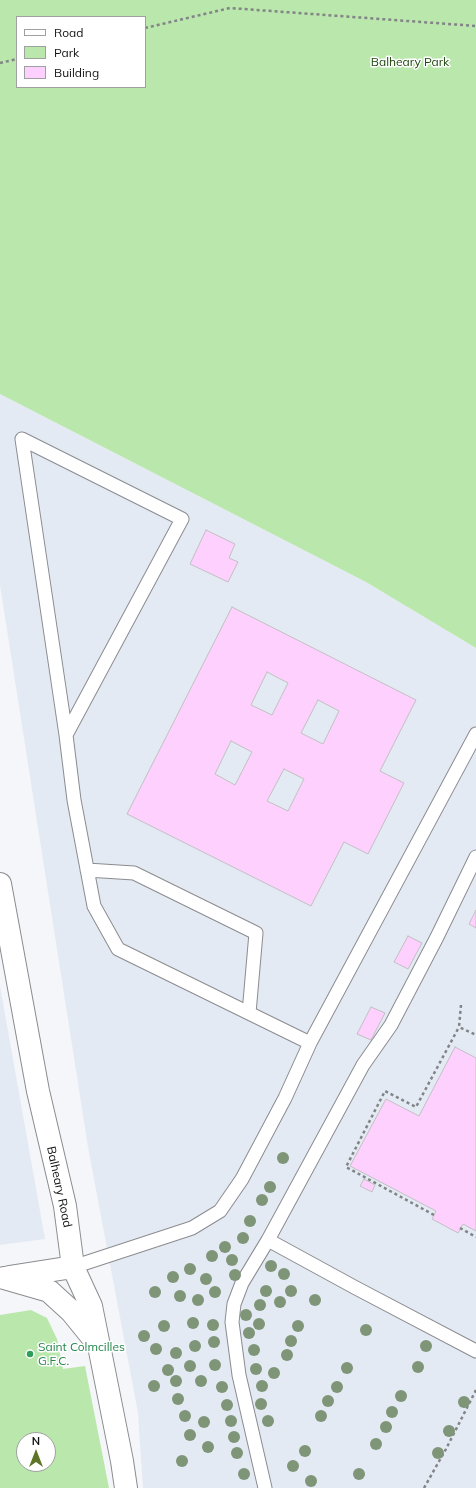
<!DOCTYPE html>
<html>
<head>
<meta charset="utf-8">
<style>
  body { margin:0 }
  #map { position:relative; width:476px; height:1488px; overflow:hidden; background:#f4f6f9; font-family:Mulish,sans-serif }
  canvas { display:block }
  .legend { position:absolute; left:16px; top:16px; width:130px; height:72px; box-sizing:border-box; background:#fff; border:1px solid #9fa0a0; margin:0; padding:5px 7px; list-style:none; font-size:12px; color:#101112 }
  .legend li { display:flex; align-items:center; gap:8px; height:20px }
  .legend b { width:20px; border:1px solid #9fa0a0 }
  .north { position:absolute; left:16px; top:1432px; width:40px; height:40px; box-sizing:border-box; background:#fff; border:1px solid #9fa0a0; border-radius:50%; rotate:0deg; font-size:11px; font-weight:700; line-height:16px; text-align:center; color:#101112 }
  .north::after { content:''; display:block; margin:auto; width:14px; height:18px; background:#5e7526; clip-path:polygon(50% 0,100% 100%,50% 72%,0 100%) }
</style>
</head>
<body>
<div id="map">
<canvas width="476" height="1488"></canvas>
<ul class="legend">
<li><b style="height:5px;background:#fff"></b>Road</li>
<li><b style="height:11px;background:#bae7ab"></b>Park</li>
<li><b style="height:11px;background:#fdd0fd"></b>Building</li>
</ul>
<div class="north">N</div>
</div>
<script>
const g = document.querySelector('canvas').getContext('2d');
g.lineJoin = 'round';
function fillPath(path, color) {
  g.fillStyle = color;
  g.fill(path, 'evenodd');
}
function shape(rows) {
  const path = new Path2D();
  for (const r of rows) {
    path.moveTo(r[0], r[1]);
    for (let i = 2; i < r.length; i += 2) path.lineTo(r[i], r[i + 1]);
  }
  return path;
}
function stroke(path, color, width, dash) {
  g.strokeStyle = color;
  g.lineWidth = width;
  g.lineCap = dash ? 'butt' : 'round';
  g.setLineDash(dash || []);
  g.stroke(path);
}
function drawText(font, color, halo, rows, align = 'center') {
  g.font = font + ' Mulish,sans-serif';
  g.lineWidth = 3;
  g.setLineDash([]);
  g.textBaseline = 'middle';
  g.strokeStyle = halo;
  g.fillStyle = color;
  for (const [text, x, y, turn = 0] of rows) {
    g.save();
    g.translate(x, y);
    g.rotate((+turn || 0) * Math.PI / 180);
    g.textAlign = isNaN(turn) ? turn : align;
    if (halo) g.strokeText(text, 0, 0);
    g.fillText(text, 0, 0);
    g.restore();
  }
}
const built = shape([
  [0,394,366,582,476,648,476,1488,143,1488,138,1413,88,1147,0,585],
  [0,986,45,1239,0,1245]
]);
const green = shape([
  [0,0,476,0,476,648,366,582,0,394],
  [17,17,145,17,145,87,17,87],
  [31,1310,47,1318,57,1339,63,1369,85,1366,109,1488,0,1488,0,1315],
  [24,1440,48,1440,48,1464,24,1464]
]);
const building = shape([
  [206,530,235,544,229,558,238,562,228,582,190,564,206,530],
  [232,607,416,700,380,771,404,783,368,854,344,842,311,906,127,814,232,607],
  [267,672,288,683,272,715,251,705,267,672],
  [318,700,339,711,323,744,301,733,318,700],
  [231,741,252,752,235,785,215,774,231,741],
  [284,769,304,779,288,811,267,801,284,769],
  [476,910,476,928,469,924,476,910],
  [408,936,422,943,408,969,394,962,408,936],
  [371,1007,385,1013,371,1040,357,1034,371,1007],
  [455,1047,476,1058,476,1231,463,1224,458,1233,432,1219,436,1211,350,1166,386,1099,419,1116,455,1047],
  [364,1179,375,1185,372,1192,360,1186,364,1179]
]);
const path = shape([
  [145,28,230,8,476,26],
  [0,63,17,59],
  [461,1005,459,1027,476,1035],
  [434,1215,346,1167,385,1091,416,1107,459,1027],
  [460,1228,476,1237],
  [424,1488,446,1449,476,1390]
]);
const lane = shape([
  [66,735,22,439,182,519,66,735,74,800,94,906,118,949,310,1043],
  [87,870,134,873,256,933,249,1013],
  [268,1240,363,1065,391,1025,437,937,476,857],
  [73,1267,192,1228,220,1211,242,1179,285,1098,310,1043,476,734],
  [265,1488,239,1375,232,1322,234,1304,242,1283,268,1240,356,1288,476,1351]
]);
const secondary = shape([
  [0,884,38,1091,65,1206,73,1267,91,1306,122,1461,126,1488],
  [9,1277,73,1267],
  [4,1278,49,1291,71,1311,97,1343]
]);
const trees = [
  [283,1158],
  [270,1187],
  [262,1200],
  [250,1221],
  [243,1238],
  [225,1247],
  [212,1256],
  [232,1260],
  [271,1266],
  [190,1269],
  [284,1274],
  [235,1275],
  [173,1277],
  [206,1279],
  [266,1291],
  [291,1291],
  [155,1292],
  [215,1292],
  [180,1296],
  [198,1300],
  [315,1300],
  [280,1302],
  [260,1305],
  [246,1315],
  [193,1323],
  [259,1324],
  [213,1325],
  [164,1326],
  [298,1326],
  [366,1330],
  [249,1333],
  [144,1336],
  [291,1341],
  [214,1342],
  [195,1346],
  [426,1346],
  [156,1349],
  [254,1350],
  [176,1353],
  [287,1355],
  [215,1365],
  [190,1366],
  [418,1367],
  [347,1368],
  [256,1369],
  [168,1370],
  [274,1373],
  [176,1381],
  [201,1381],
  [154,1386],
  [262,1386],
  [222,1387],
  [337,1387],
  [401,1396],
  [178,1399],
  [328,1401],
  [464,1402],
  [261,1404],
  [227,1405],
  [392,1412],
  [185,1416],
  [321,1416],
  [231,1421],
  [268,1421],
  [204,1422],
  [386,1427],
  [449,1431],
  [190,1435],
  [234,1437],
  [376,1444],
  [208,1447],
  [305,1451],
  [237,1453],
  [438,1453],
  [182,1461],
  [293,1466],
  [244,1474],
  [359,1474],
  [311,1481]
];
const markers = [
  [30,1354,4,"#2e9e5b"]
];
const parkNames = [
  ["Balheary Park",410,62]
];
const streetNames = [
  ["Balheary Road",59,1187,78]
];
const leisureNames = [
  ["Saint Colmcilles",38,1347],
  ["G.F.C.",38,1361]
];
fillPath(built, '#e4eaf4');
fillPath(green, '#bae7ab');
fillPath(building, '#fdd0fd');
stroke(building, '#c3c0c3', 1);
stroke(lane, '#8b8c8f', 15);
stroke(secondary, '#8b8c8f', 24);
stroke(path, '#828486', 2.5, [3, 3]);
stroke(lane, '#fff', 13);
stroke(secondary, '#fff', 22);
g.fillStyle = '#7e9577';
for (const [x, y] of trees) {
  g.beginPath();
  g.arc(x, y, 6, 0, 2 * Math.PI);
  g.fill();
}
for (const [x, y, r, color] of markers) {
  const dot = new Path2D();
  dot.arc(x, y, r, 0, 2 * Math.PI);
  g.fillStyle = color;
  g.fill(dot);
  stroke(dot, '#fff', 1.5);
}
drawText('12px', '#1d450c', '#fff', parkNames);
drawText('12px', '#101112', '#fff', streetNames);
drawText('12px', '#27864d', '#fff', leisureNames, 'left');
</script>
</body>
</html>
